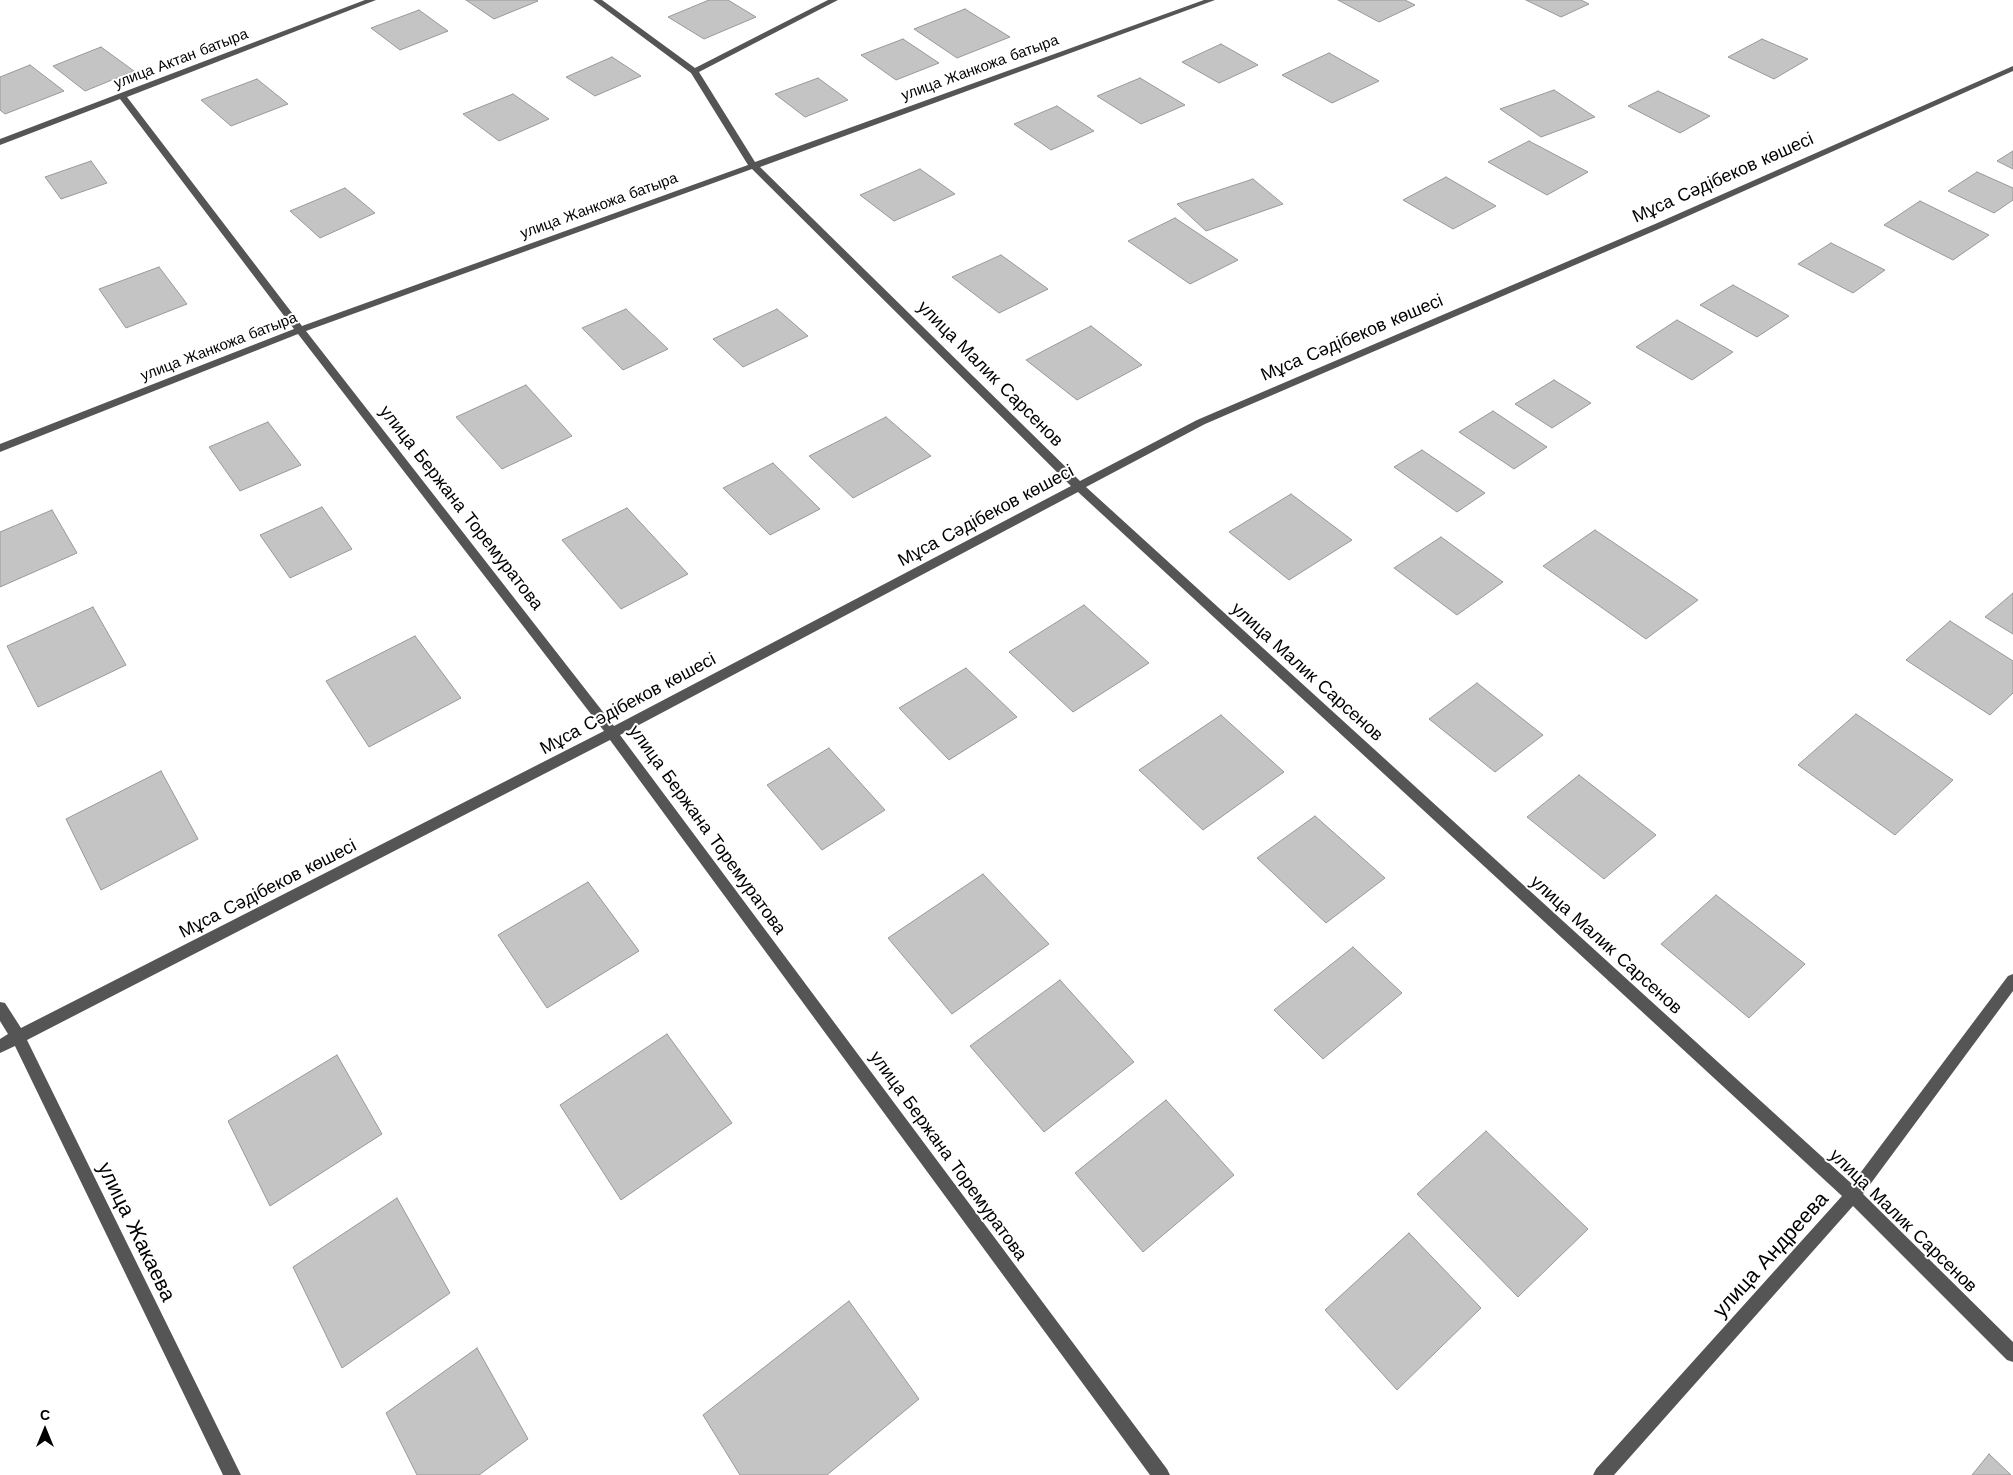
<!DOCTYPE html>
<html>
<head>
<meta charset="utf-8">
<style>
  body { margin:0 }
  #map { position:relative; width:2013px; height:1475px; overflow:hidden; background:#fff; font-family:"Work Sans",sans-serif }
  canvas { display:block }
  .north { position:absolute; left:20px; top:1405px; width:50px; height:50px; -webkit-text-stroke:4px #fff; paint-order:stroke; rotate:0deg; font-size:14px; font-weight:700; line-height:20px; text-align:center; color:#000 }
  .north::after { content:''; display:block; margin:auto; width:18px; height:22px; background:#000; clip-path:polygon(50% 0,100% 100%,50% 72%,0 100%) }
</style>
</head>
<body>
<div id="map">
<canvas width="2013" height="1475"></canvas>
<div class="north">С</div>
</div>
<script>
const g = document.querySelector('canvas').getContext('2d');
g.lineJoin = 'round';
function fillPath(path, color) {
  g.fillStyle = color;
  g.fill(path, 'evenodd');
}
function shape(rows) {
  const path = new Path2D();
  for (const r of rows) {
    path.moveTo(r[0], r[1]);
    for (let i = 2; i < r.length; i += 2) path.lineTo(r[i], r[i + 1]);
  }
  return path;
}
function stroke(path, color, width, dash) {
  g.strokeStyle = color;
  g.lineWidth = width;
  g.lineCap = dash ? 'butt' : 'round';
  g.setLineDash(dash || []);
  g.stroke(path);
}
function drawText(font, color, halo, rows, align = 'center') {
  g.font = font + ' "Work Sans",sans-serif';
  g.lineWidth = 4;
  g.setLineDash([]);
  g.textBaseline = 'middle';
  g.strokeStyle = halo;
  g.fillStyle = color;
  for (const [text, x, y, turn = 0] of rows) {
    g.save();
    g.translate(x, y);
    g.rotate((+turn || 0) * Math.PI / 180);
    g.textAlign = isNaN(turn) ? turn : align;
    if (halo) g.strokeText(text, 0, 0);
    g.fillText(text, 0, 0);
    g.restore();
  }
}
const building = shape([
  [466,0,536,0,538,1,494,19,466,0],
  [709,0,728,0,756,17,704,39,668,17,709,0],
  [1338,0,1405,0,1415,5,1379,22,1338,0],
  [1526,0,1581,0,1589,4,1561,17,1526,0],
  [965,9,1010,37,957,58,914,29,965,9],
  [419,10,448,31,400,50,371,28,419,10],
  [903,39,939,63,896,80,861,55,903,39],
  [1762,39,1808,59,1774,79,1728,57,1762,39],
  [1221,44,1258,65,1219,83,1182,62,1221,44],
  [101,47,134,71,85,91,53,66,101,47],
  [1329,53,1379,81,1332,103,1282,75,1329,53],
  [612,57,641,76,595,96,566,77,612,57],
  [30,65,64,91,5,114,0,110,0,77,30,65],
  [818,78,848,100,805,117,775,94,818,78],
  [1140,78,1185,105,1141,124,1097,96,1140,78],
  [257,79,288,104,231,126,201,100,257,79],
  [1554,90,1595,117,1541,137,1500,109,1554,90],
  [1658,91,1710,116,1680,133,1628,106,1658,91],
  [513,94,549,119,499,141,463,114,513,94],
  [1057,106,1094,131,1051,150,1014,124,1057,106],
  [1529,141,1588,172,1547,195,1488,162,1529,141],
  [2013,151,2013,169,1997,161,2013,151],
  [91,161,107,183,61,199,45,177,91,161],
  [920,169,955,194,894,221,860,195,920,169],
  [1977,172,2013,188,2013,200,1994,213,1948,191,1977,172],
  [1446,177,1496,206,1453,229,1403,200,1446,177],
  [1253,179,1283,204,1206,231,1177,204,1253,179],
  [345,188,375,213,320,238,290,211,345,188],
  [1920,201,1989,235,1953,260,1884,225,1920,201],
  [1175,218,1238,260,1190,284,1128,241,1175,218],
  [1831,243,1885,270,1853,293,1798,264,1831,243],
  [1001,255,1048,289,999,313,952,277,1001,255],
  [159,267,187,304,126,328,99,289,159,267],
  [1733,285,1789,316,1757,337,1700,305,1733,285],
  [626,309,668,349,623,370,582,328,626,309],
  [777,309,808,336,743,367,713,339,777,309],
  [1677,320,1733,352,1692,380,1636,347,1677,320],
  [1091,326,1142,365,1077,400,1026,360,1091,326],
  [1554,380,1591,403,1552,428,1515,404,1554,380],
  [526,385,572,436,502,469,456,417,526,385],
  [1493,411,1547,447,1514,469,1459,432,1493,411],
  [886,417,931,456,853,498,809,456,886,417],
  [268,422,301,465,240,491,209,447,268,422],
  [1422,450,1485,493,1457,512,1394,467,1422,450],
  [773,463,820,509,770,535,723,488,773,463],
  [1291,494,1352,540,1289,580,1229,532,1291,494],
  [322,507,352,549,290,578,260,535,322,507],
  [627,508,688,574,621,609,562,540,627,508],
  [52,510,77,553,0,587,0,532,52,510],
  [1595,530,1698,600,1646,639,1543,566,1595,530],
  [1441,537,1503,582,1457,615,1394,568,1441,537],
  [2013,593,2013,634,1985,617,2013,593],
  [1084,605,1149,663,1073,712,1009,652,1084,605],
  [93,607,126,665,38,707,7,646,93,607],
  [1950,621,2013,661,2013,693,1990,715,1906,660,1950,621],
  [415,636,461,698,369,747,326,681,415,636],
  [966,668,1017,717,949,760,899,708,966,668],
  [1477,683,1543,735,1495,772,1429,719,1477,683],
  [1856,714,1953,780,1895,835,1798,765,1856,714],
  [1221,715,1284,772,1203,830,1139,770,1221,715],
  [829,748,885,810,822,850,767,785,829,748],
  [161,771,198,839,101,890,66,819,161,771],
  [1579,775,1656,835,1604,879,1527,817,1579,775],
  [1315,816,1385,878,1326,923,1257,858,1315,816],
  [983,874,1049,944,952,1014,888,938,983,874],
  [588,882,639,951,547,1008,498,935,588,882],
  [1716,895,1805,964,1749,1018,1661,944,1716,895],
  [1353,947,1402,993,1323,1059,1274,1010,1353,947],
  [1060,980,1134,1062,1044,1132,970,1046,1060,980],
  [667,1034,732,1123,621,1200,560,1105,667,1034],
  [337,1055,382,1134,270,1206,228,1121,337,1055],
  [1166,1100,1234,1175,1143,1252,1075,1173,1166,1100],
  [1486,1131,1588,1229,1518,1297,1417,1194,1486,1131],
  [397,1198,450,1293,342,1368,293,1267,397,1198],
  [1409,1233,1481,1308,1397,1390,1325,1310,1409,1233],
  [849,1301,919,1399,827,1475,740,1475,703,1415,849,1301],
  [477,1348,528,1439,479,1475,417,1475,386,1413,477,1348],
  [1989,1454,2011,1475,1972,1475,1989,1454]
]);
const minor = shape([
  [365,0,376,0,127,97,302,326,748,165,691,73,593,0,602,0,695,68,828,0,838,0,699,72,755,162,1204,0,1215,0,760,167,1080,481,1197,420,1655,224,2013,66,2013,71,1661,228,1205,424,1086,487,1852,1184,2008,976,2013,974,2013,991,1863,1194,2013,1342,2013,1362,2007,1360,1853,1206,1614,1475,1593,1475,1596,1469,1842,1196,1078,492,620,735,1167,1469,1170,1475,1150,1475,610,740,27,1040,241,1475,223,1475,15,1046,0,1053,0,1039,8,1034,0,1021,0,1002,5,1003,21,1028,604,731,298,334,0,452,0,444,294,329,120,99,0,145,0,139,365,0],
  [752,169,1071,486,614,726,306,331,752,169]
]);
const farStreetnames = [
  ["улица Актан батыра",181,59,-21],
  ["улица Жанкожа батыра",980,68,-20],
  ["улица Жанкожа батыра",599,206,-20],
  ["улица Жанкожа батыра",219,347,-21]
];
const streetNames = [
  ["Мұса Сәдібеков көшесі",1723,178,-24],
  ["Мұса Сәдібеков көшесі",1352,338,-23],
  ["улица Малик Сарсенов",990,374,45],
  ["улица Бержана Торемуратова",461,508,52],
  ["Мұса Сәдібеков көшесі",986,516,-28],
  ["улица Малик Сарсенов",1307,672,42],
  ["Мұса Сәдібеков көшесі",628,704,-28],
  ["улица Бержана Торемуратова",707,830,54],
  ["Мұса Сәдібеков көшесі",268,889,-27],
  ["улица Малик Сарсенов",1606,945,42],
  ["улица Бержана Торемуратова",948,1156,54],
  ["улица Малик Сарсенов",1903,1221,44]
];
const nearStreetnames = [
  ["улица Жакаева",136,1232,64],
  ["улица Андреева",1771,1255,-48]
];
fillPath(building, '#c4c4c4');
stroke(building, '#999', 1);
fillPath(minor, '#555');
drawText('15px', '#000', '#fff', farStreetnames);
drawText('18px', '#000', '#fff', streetNames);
drawText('21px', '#000', '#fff', nearStreetnames);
</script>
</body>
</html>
